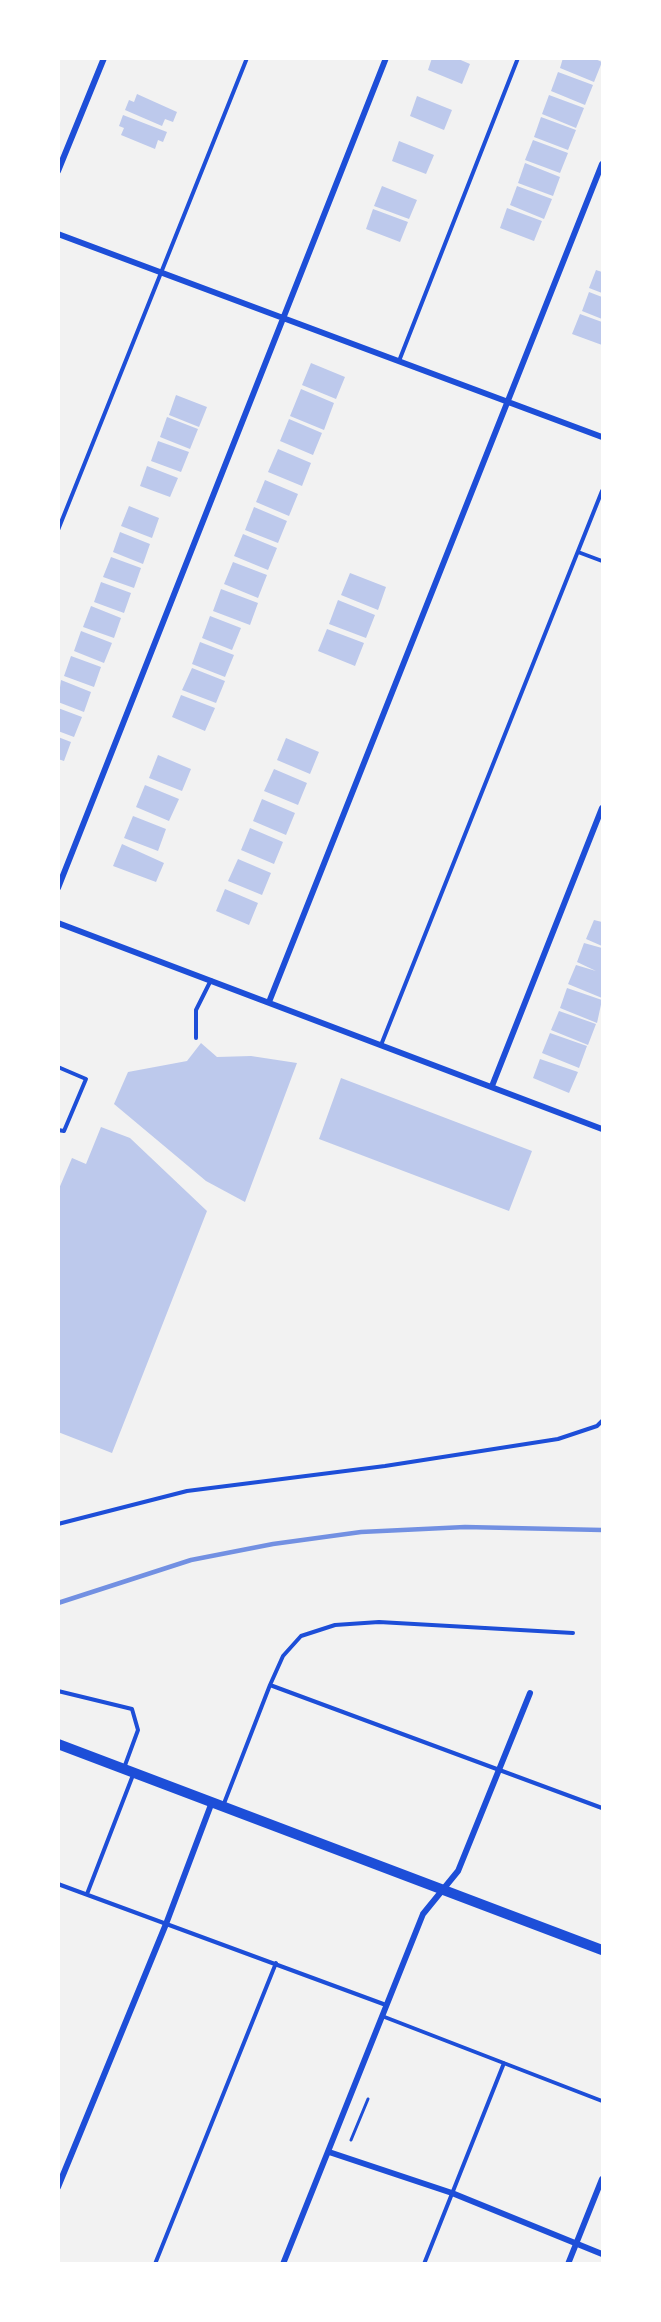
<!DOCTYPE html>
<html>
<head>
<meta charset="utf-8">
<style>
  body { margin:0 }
  #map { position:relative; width:661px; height:2322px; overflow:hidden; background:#f2f2f2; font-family:Ubuntu,sans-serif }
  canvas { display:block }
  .frame { position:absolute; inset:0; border:60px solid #fff; pointer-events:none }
</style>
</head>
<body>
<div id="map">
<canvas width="661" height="2322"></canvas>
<div class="frame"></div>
</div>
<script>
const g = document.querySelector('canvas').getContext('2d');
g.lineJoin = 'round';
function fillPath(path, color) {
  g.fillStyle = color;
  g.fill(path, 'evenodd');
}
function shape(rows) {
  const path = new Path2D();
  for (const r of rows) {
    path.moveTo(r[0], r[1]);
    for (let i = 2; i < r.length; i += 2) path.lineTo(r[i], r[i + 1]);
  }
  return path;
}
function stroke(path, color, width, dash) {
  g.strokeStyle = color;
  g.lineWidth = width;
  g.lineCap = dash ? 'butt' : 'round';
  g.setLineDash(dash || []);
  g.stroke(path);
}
const building = shape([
  [432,58,456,58,470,64,462,84,428,70],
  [563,58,593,58,602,62,594,82,560,68],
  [558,72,593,85,585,105,551,91],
  [137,94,177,112,173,122,165,119,162,126,125,110,129,100,134,102],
  [549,95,584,108,576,128,542,114],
  [417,96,452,110,444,130,410,116],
  [123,115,167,132,163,142,158,140,155,149,121,135,124,128,119,126],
  [541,117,576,130,568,150,534,137],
  [533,140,568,153,560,173,525,160],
  [399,141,434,155,426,174,392,161],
  [525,163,560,177,553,196,518,183],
  [382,186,417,200,409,219,374,206],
  [517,186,552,199,544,219,510,205],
  [507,208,542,221,534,241,500,228],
  [373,209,408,222,400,242,366,229],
  [596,270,602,272,602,293,589,288],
  [589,292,602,297,602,319,582,311],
  [580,314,602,322,602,345,572,334],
  [311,363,345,377,336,399,302,385],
  [301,389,334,403,324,430,290,416],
  [176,395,207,407,199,427,169,415],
  [167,417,198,429,190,449,160,437],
  [289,419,322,433,313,455,280,441],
  [158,441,189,452,181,472,151,461],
  [278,449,311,463,302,486,268,472],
  [147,466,178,478,170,497,140,486],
  [265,480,298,494,289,516,256,502],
  [129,506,159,518,152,538,121,526],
  [254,507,287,521,278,543,245,530],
  [120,532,150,544,143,564,113,552],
  [243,534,277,548,268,570,234,556],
  [111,557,141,568,134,588,103,577],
  [233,562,267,575,258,598,224,584],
  [350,573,386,587,378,610,341,595],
  [101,582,131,593,124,613,94,602],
  [221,589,258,603,250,625,213,611],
  [338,600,375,615,366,638,329,624],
  [91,606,121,618,114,638,83,627],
  [210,616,241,628,232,650,202,638],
  [327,629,364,643,355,666,318,651],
  [81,631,112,643,104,663,74,651],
  [200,642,234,655,225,677,192,664],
  [71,656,101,667,94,687,64,676],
  [192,668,225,681,216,703,182,690],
  [61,680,91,692,84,712,58,702],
  [181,695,215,708,205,731,172,717],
  [58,708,82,717,74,737,58,731],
  [58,737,71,742,64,761,58,759],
  [286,738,319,752,310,774,277,760],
  [158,755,191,769,182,791,149,778],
  [274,769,307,783,298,805,264,791],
  [145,785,179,799,169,821,136,807],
  [262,799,295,813,286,835,253,821],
  [133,816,166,829,158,851,124,838],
  [250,828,283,842,274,864,241,850],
  [122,844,164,863,156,882,113,866],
  [238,859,271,873,262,895,228,881],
  [225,889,258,903,249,925,216,911],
  [594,920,602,922,602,946,586,939],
  [584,943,602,948,602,998,568,984,576,965,596,971,577,962],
  [567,988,602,1000,597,1023,560,1008],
  [559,1011,596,1024,588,1045,551,1030],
  [550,1033,587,1046,579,1068,542,1053],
  [201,1043,217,1057,251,1056,297,1063,245,1202,206,1181,114,1104,128,1072,187,1061],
  [540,1059,578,1072,569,1093,533,1078],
  [341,1078,532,1151,509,1211,319,1139],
  [101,1127,130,1138,207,1211,112,1453,58,1432,58,1191,72,1158,86,1164]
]);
const path = shape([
  [351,2140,368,2099]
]);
const service = shape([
  [399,361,518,58],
  [58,530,247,58],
  [578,552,602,561],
  [196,1038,196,1010,211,980],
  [381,1045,602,491],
  [58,1067,86,1079,64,1131,58,1130],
  [58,1524,187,1491,385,1466,558,1439,597,1426,602,1421],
  [270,1685,283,1656,301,1636,335,1625,379,1622,573,1633],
  [58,1691,132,1709,138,1730,124,1768],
  [223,1806,270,1685,602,1808],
  [58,1884,386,2005],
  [87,1894,133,1775],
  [382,2016,602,2101],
  [155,2264,276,1963],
  [424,2264,504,2063]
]);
const minor = shape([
  [58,171,104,58],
  [58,234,602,437],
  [58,888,386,58],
  [58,923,602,1129],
  [269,1002,602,164],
  [492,1086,602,808],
  [329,2152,452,2193,602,2254],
  [58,2187,166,1924,212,1802],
  [283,2264,423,1914,458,1871,530,1693],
  [568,2264,602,2179]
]);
const tertiary = shape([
  [58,1744,602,1950]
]);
const rail = shape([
  [58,1603,191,1560,273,1544,361,1532,465,1527,602,1530]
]);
fillPath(building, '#bdc9ec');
stroke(path, '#1d4ed8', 3);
stroke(service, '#1d4ed8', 4);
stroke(minor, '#1d4ed8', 6);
stroke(tertiary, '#1d4ed8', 10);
stroke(rail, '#7290e2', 4.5);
</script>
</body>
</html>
